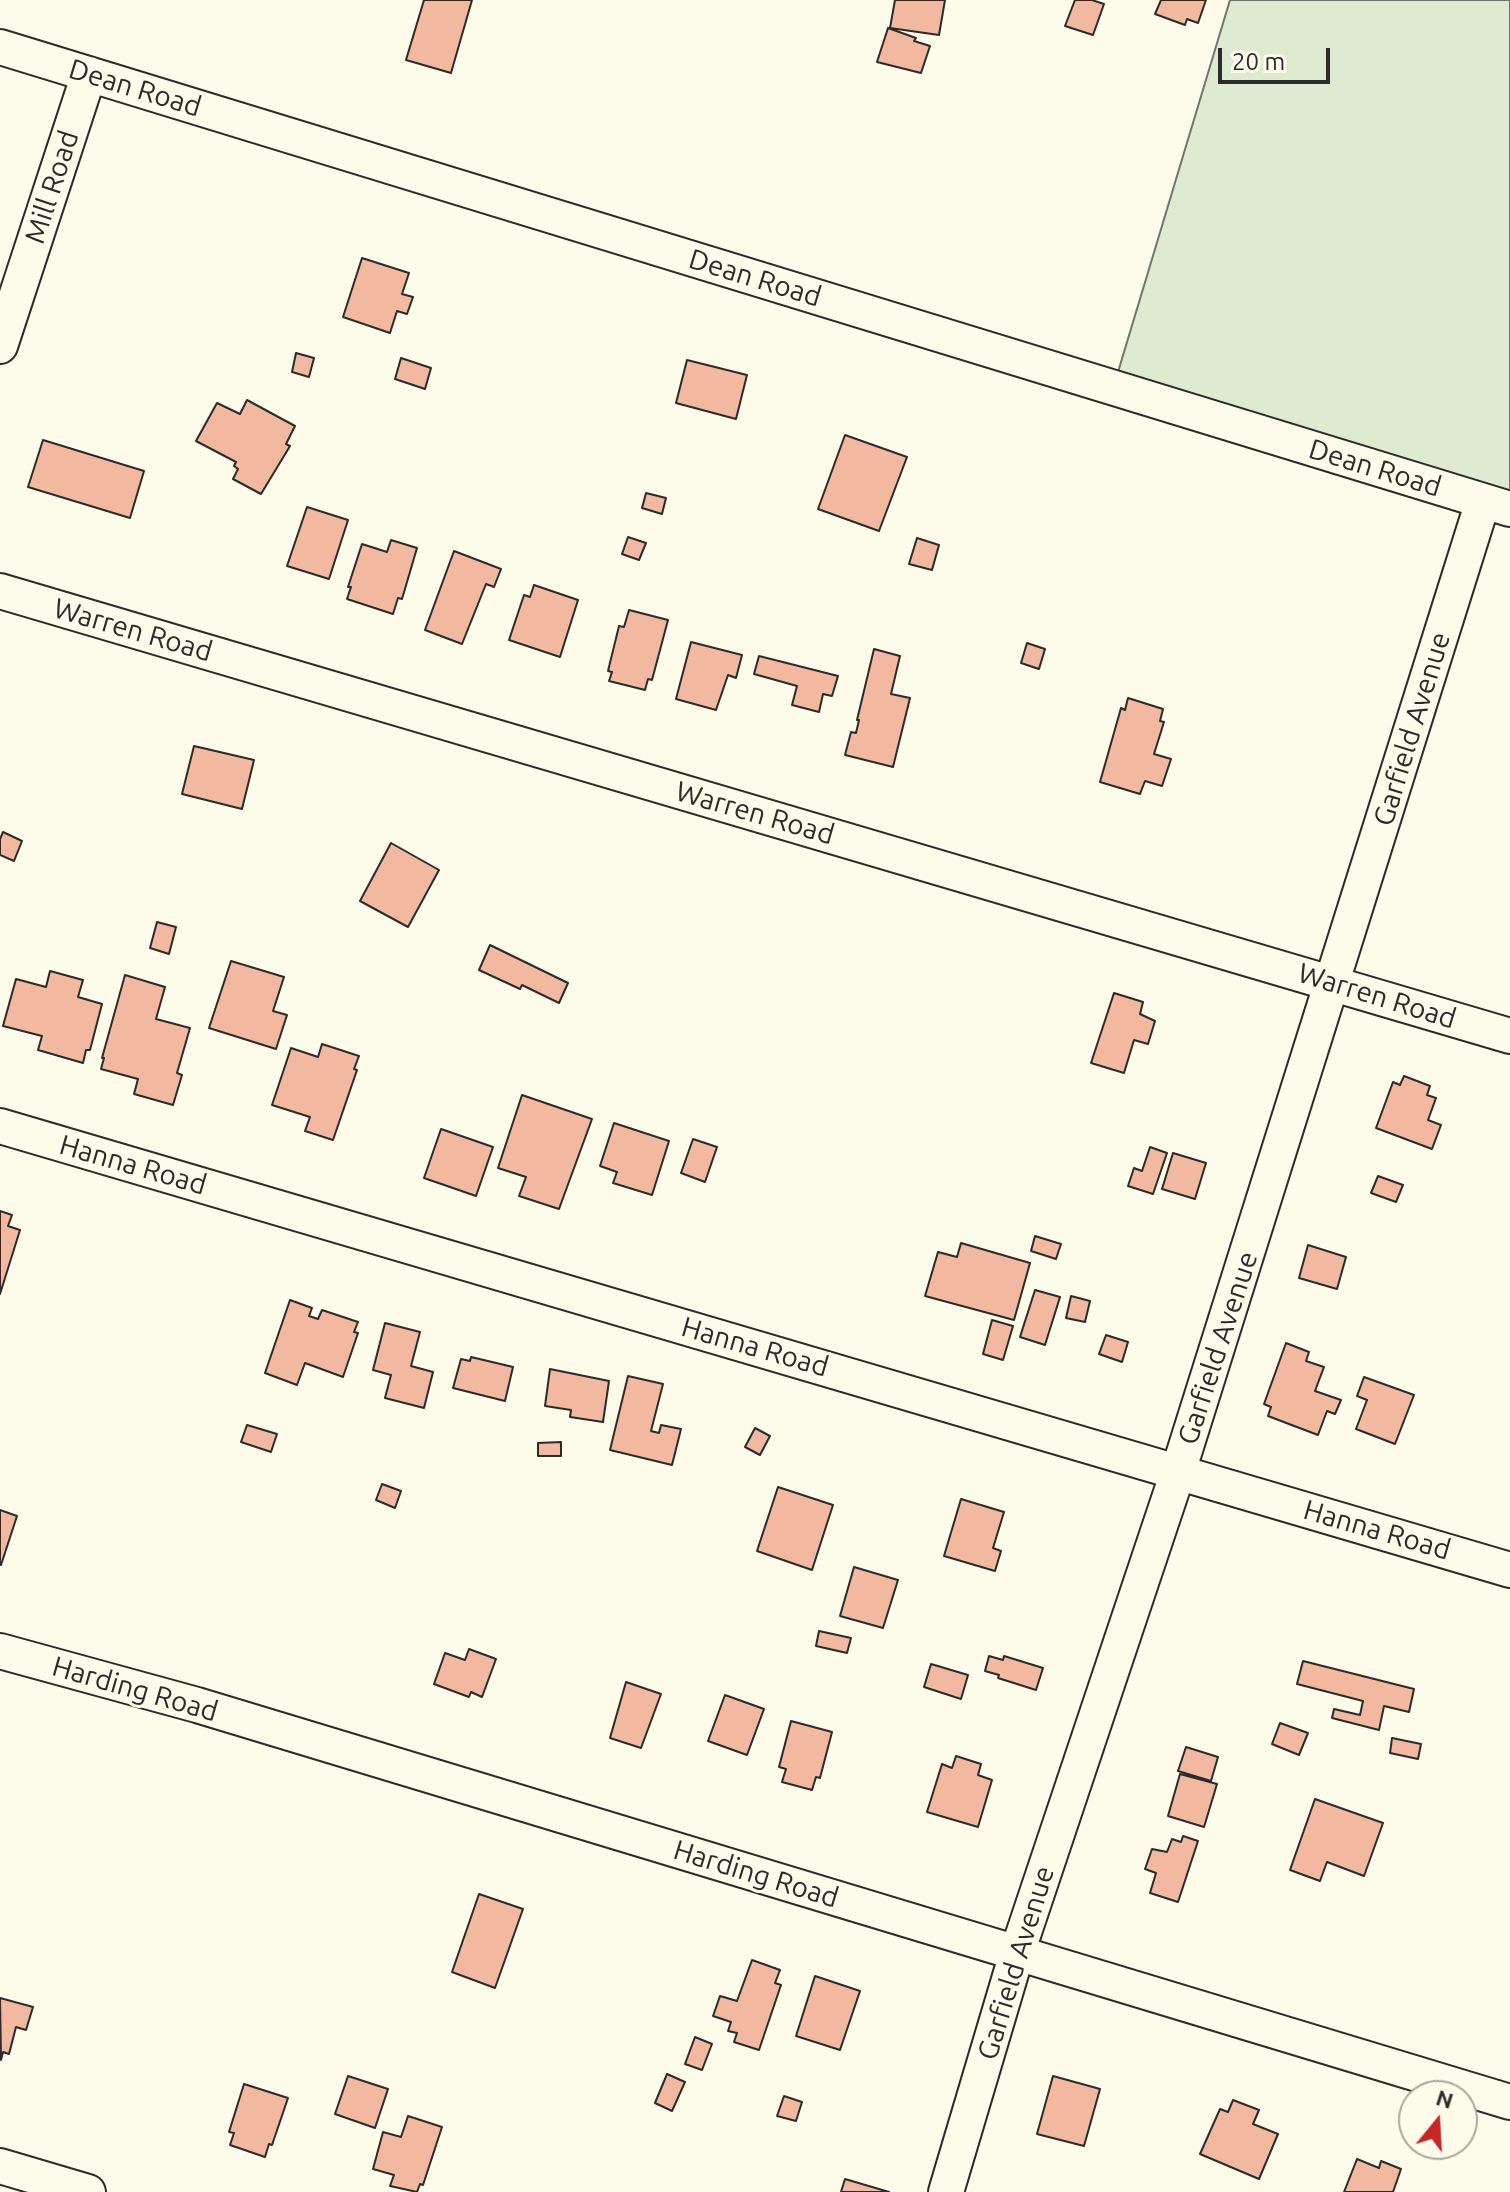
<!DOCTYPE html>
<html>
<head>
<meta charset="utf-8">
<style>
  body { margin:0 }
  #map { position:relative; width:1510px; height:2192px; overflow:hidden; background:#fdfbea; font-family:Ubuntu,sans-serif }
  canvas { display:block }
  .north { position:absolute; left:1398px; top:2080px; width:80px; height:80px; box-sizing:border-box; background:#fdfbea; border:2px solid #a9a89e; border-radius:50%; rotate:18deg; font-size:22px; font-weight:700; line-height:32px; text-align:center; color:#2b2b2b }
  .north::after { content:''; display:block; margin:auto; width:28px; height:36px; background:#c62828; clip-path:polygon(50% 0,100% 100%,50% 72%,0 100%) }
  .scale { position:absolute; left:1218px; top:48px; width:112px; height:36px; box-sizing:border-box; border:4px solid #2b2b2b; border-top:0; padding-left:10px; font-size:24px; line-height:28px; white-space:nowrap; color:#2b2b2b; -webkit-text-stroke:6px #fdfbea; paint-order:stroke }
</style>
</head>
<body>
<div id="map">
<canvas width="1510" height="2192"></canvas>
<div class="north">N</div>
<div class="scale">20 m</div>
</div>
<script>
const g = document.querySelector('canvas').getContext('2d');
g.lineJoin = 'round';
function fillPath(path, color) {
  g.fillStyle = color;
  g.fill(path, 'evenodd');
}
function shape(rows) {
  const path = new Path2D();
  for (const r of rows) {
    path.moveTo(r[0], r[1]);
    for (let i = 2; i < r.length; i += 2) path.lineTo(r[i], r[i + 1]);
  }
  return path;
}
function stroke(path, color, width, dash) {
  g.strokeStyle = color;
  g.lineWidth = width;
  g.lineCap = dash ? 'butt' : 'round';
  g.setLineDash(dash || []);
  g.stroke(path);
}
function drawText(font, color, halo, rows, align = 'center') {
  g.font = font + ' Ubuntu,sans-serif';
  g.lineWidth = 6;
  g.setLineDash([]);
  g.textBaseline = 'middle';
  g.strokeStyle = halo;
  g.fillStyle = color;
  for (const [text, x, y, turn = 0] of rows) {
    g.save();
    g.translate(x, y);
    g.rotate((+turn || 0) * Math.PI / 180);
    g.textAlign = isNaN(turn) ? turn : align;
    if (halo) g.strokeText(text, 0, 0);
    g.fillText(text, 0, 0);
    g.restore();
  }
}
const green = shape([
  [1230,0,1510,0,1510,493,1118,372,1230,0]
]);
const building = shape([
  [424,0,472,0,451,73,406,60,424,0],
  [895,0,945,0,939,35,890,28,895,0],
  [1075,0,1092,0,1104,4,1093,35,1065,26,1075,0],
  [1161,0,1206,0,1198,23,1187,19,1185,25,1155,14,1161,0],
  [888,28,916,38,914,41,930,46,921,73,877,62,888,28],
  [362,258,409,273,402,294,413,297,407,314,397,311,390,333,343,317,362,258],
  [296,353,314,358,309,377,292,372,296,353],
  [401,358,431,368,425,389,395,379,401,358],
  [687,360,747,375,736,419,676,403,687,360],
  [247,400,295,426,286,444,290,446,261,494,233,479,238,469,234,466,236,462,196,441,217,403,240,414,247,400],
  [845,435,907,457,879,531,818,509,845,435],
  [43,440,144,471,130,518,28,487,43,440],
  [646,493,666,498,662,514,642,508,646,493],
  [307,507,348,520,329,579,287,566,307,507],
  [628,537,646,543,639,560,622,554,628,537],
  [917,538,939,545,932,570,909,564,917,538],
  [391,540,417,548,402,599,398,598,393,614,347,599,351,587,348,587,362,544,387,552,391,540],
  [454,551,501,569,494,587,486,584,462,644,425,630,454,551],
  [534,585,578,600,560,657,509,640,524,595,530,597,534,585],
  [629,610,668,620,652,680,648,679,645,690,609,681,612,672,608,671,619,626,624,627,629,610],
  [691,642,742,655,736,678,728,675,716,710,676,699,691,642],
  [1027,643,1045,649,1039,669,1021,663,1027,643],
  [874,649,900,656,891,694,910,698,893,767,845,755,851,732,856,733,859,720,857,720,874,649],
  [759,656,838,676,832,696,823,694,819,712,792,705,797,686,754,674,759,656],
  [1128,698,1163,709,1160,721,1164,722,1154,754,1171,759,1162,786,1145,781,1140,794,1100,782,1121,708,1125,710,1128,698],
  [194,746,254,760,242,809,182,794,194,746],
  [3,832,22,841,14,861,0,855,0,839,3,832],
  [391,843,439,870,408,927,360,901,391,843],
  [157,922,176,927,169,954,150,948,157,922],
  [490,945,568,983,559,1003,522,985,520,989,479,970,490,945],
  [231,961,284,977,273,1011,287,1015,276,1049,209,1028,231,961],
  [50,971,83,980,78,997,102,1004,90,1050,86,1050,83,1063,38,1050,42,1036,3,1026,16,979,46,987,50,971],
  [125,975,165,987,156,1019,190,1028,177,1073,182,1075,173,1105,134,1094,138,1079,101,1069,104,1058,102,1058,125,975],
  [1114,993,1143,1002,1140,1014,1155,1021,1148,1044,1134,1040,1124,1073,1091,1063,1114,993],
  [322,1044,359,1056,354,1069,357,1070,333,1140,305,1131,310,1117,272,1105,291,1048,318,1057,322,1044],
  [1404,1076,1430,1086,1427,1095,1436,1098,1428,1120,1441,1125,1432,1149,1376,1128,1393,1082,1400,1085,1404,1076],
  [522,1095,592,1119,559,1209,519,1196,526,1177,498,1168,522,1095],
  [614,1123,669,1141,652,1195,613,1183,617,1172,600,1166,614,1123],
  [441,1129,493,1147,476,1196,424,1178,441,1129],
  [693,1139,717,1147,705,1182,681,1173,693,1139],
  [1150,1147,1167,1153,1153,1194,1128,1186,1134,1168,1142,1171,1150,1147],
  [1173,1153,1206,1163,1195,1199,1162,1189,1173,1153],
  [1378,1176,1403,1185,1396,1202,1371,1193,1378,1176],
  [0,1211,12,1215,8,1226,20,1230,0,1294,0,1211],
  [1035,1236,1061,1244,1056,1259,1031,1251,1035,1236],
  [961,1243,1030,1263,1014,1320,925,1296,938,1252,957,1257,961,1243],
  [1308,1245,1346,1257,1337,1289,1299,1278,1308,1245],
  [1035,1290,1060,1297,1045,1345,1020,1337,1035,1290],
  [1071,1296,1090,1301,1085,1322,1066,1318,1071,1296],
  [290,1300,312,1308,309,1316,318,1319,322,1310,358,1322,354,1332,358,1333,343,1377,305,1363,297,1385,265,1373,290,1300],
  [992,1320,1013,1326,1003,1360,983,1354,992,1320],
  [385,1323,420,1332,411,1366,433,1372,424,1408,385,1398,391,1375,373,1370,385,1323],
  [1106,1335,1128,1342,1122,1362,1099,1354,1106,1335],
  [1286,1343,1309,1352,1306,1361,1324,1367,1315,1391,1341,1400,1335,1414,1327,1411,1318,1435,1268,1416,1271,1407,1264,1404,1286,1343],
  [471,1357,513,1367,505,1401,453,1388,461,1359,470,1361,471,1357],
  [550,1369,609,1381,603,1422,570,1417,571,1410,545,1406,550,1369],
  [628,1376,663,1384,651,1431,659,1433,661,1425,681,1429,672,1465,610,1450,628,1376],
  [1364,1377,1414,1395,1395,1444,1356,1429,1367,1400,1357,1396,1364,1377],
  [247,1425,277,1434,271,1452,241,1442,247,1425],
  [755,1428,770,1436,760,1455,745,1447,755,1428],
  [561,1442,561,1456,538,1456,538,1443,561,1442],
  [382,1484,401,1491,395,1508,376,1500,382,1484],
  [778,1487,833,1505,812,1570,757,1551,778,1487],
  [961,1499,1004,1512,993,1548,1001,1551,995,1571,944,1556,961,1499],
  [0,1510,17,1516,1,1565,0,1564,0,1510],
  [854,1567,898,1580,883,1628,840,1616,854,1567],
  [819,1631,851,1638,847,1653,816,1646,819,1631],
  [469,1649,496,1659,482,1697,471,1692,469,1697,434,1684,445,1653,465,1660,469,1649],
  [989,1656,1003,1660,1004,1656,1043,1668,1036,1690,998,1678,999,1675,985,1671,989,1656],
  [1303,1661,1414,1689,1409,1712,1384,1706,1379,1730,1332,1718,1334,1709,1360,1715,1363,1701,1297,1684,1303,1661],
  [931,1664,968,1675,961,1699,924,1687,931,1664],
  [626,1682,661,1694,641,1748,610,1738,626,1682],
  [725,1695,764,1709,747,1755,708,1741,725,1695],
  [791,1721,832,1732,820,1778,816,1777,812,1790,782,1782,786,1769,779,1767,791,1721],
  [1280,1723,1308,1733,1299,1755,1272,1744,1280,1723],
  [1392,1738,1421,1744,1418,1759,1390,1753,1392,1738],
  [1186,1747,1218,1757,1211,1781,1178,1771,1186,1747],
  [956,1756,981,1764,978,1775,992,1780,978,1827,927,1812,942,1764,952,1768,956,1756],
  [1180,1774,1217,1784,1204,1827,1168,1816,1180,1774],
  [1315,1799,1383,1823,1364,1876,1327,1862,1320,1881,1290,1870,1315,1799],
  [1183,1836,1198,1841,1178,1902,1150,1893,1156,1873,1145,1869,1152,1849,1167,1852,1172,1839,1181,1842,1183,1836],
  [479,1894,523,1909,495,1988,452,1972,479,1894],
  [752,1960,780,1970,775,1983,781,1985,759,2050,734,2042,737,2033,728,2031,731,2022,713,2016,720,1996,737,2001,752,1960],
  [815,1976,860,1991,840,2050,796,2036,815,1976],
  [0,1998,33,2007,26,2030,16,2027,9,2054,3,2052,1,2060,0,1998],
  [695,2037,712,2044,702,2070,685,2064,695,2037],
  [667,2074,685,2082,672,2111,655,2103,667,2074],
  [348,2076,388,2089,375,2128,335,2114,348,2076],
  [1053,2076,1100,2089,1084,2146,1037,2134,1053,2076],
  [244,2084,288,2098,272,2145,269,2144,265,2157,230,2145,234,2133,229,2132,244,2084],
  [784,2096,802,2102,796,2121,777,2116,784,2096],
  [1233,2100,1259,2110,1253,2124,1278,2134,1259,2179,1200,2154,1220,2109,1228,2112,1233,2100],
  [408,2116,442,2127,423,2185,420,2184,417,2192,390,2186,394,2175,373,2169,383,2132,401,2137,408,2116],
  [1357,2159,1379,2168,1381,2161,1401,2169,1393,2192,1344,2192,1357,2159],
  [845,2179,889,2192,841,2192,845,2179]
]);
const street = shape([
  [0,47,1510,509],
  [0,346,89,74],
  [0,591,1510,1036],
  [0,1126,1510,1570],
  [0,1651,197,1705,1510,2102],
  [0,2166,88,2192],
  [946,2192,1017,1953,1178,1472,1483,501]
]);
const streetNames = [
  ["Dean Road",135,88,17],
  ["Mill Road",52,187,-72],
  ["Dean Road",755,278,17],
  ["Dean Road",1375,468,17],
  ["Warren Road",133,630,16],
  ["Garfield Avenue",1412,729,-73],
  ["Warren Road",755,813,16],
  ["Warren Road",1377,996,17],
  ["Hanna Road",133,1165,16],
  ["Hanna Road",755,1347,16],
  ["Garfield Avenue",1218,1348,-72],
  ["Hanna Road",1377,1530,16],
  ["Harding Road",135,1689,16],
  ["Harding Road",756,1874,17],
  ["Garfield Avenue",1016,1963,-73]
];
fillPath(green, '#deebd1');
stroke(green, '#74746e', 2);
fillPath(building, '#f2b8a0');
stroke(building, '#2b2b2b', 2);
stroke(street, '#2b2b2b', 38);
stroke(street, '#fdfbea', 34);
drawText('28px', '#2b2b2b', '#fdfbea', streetNames);
</script>
</body>
</html>
